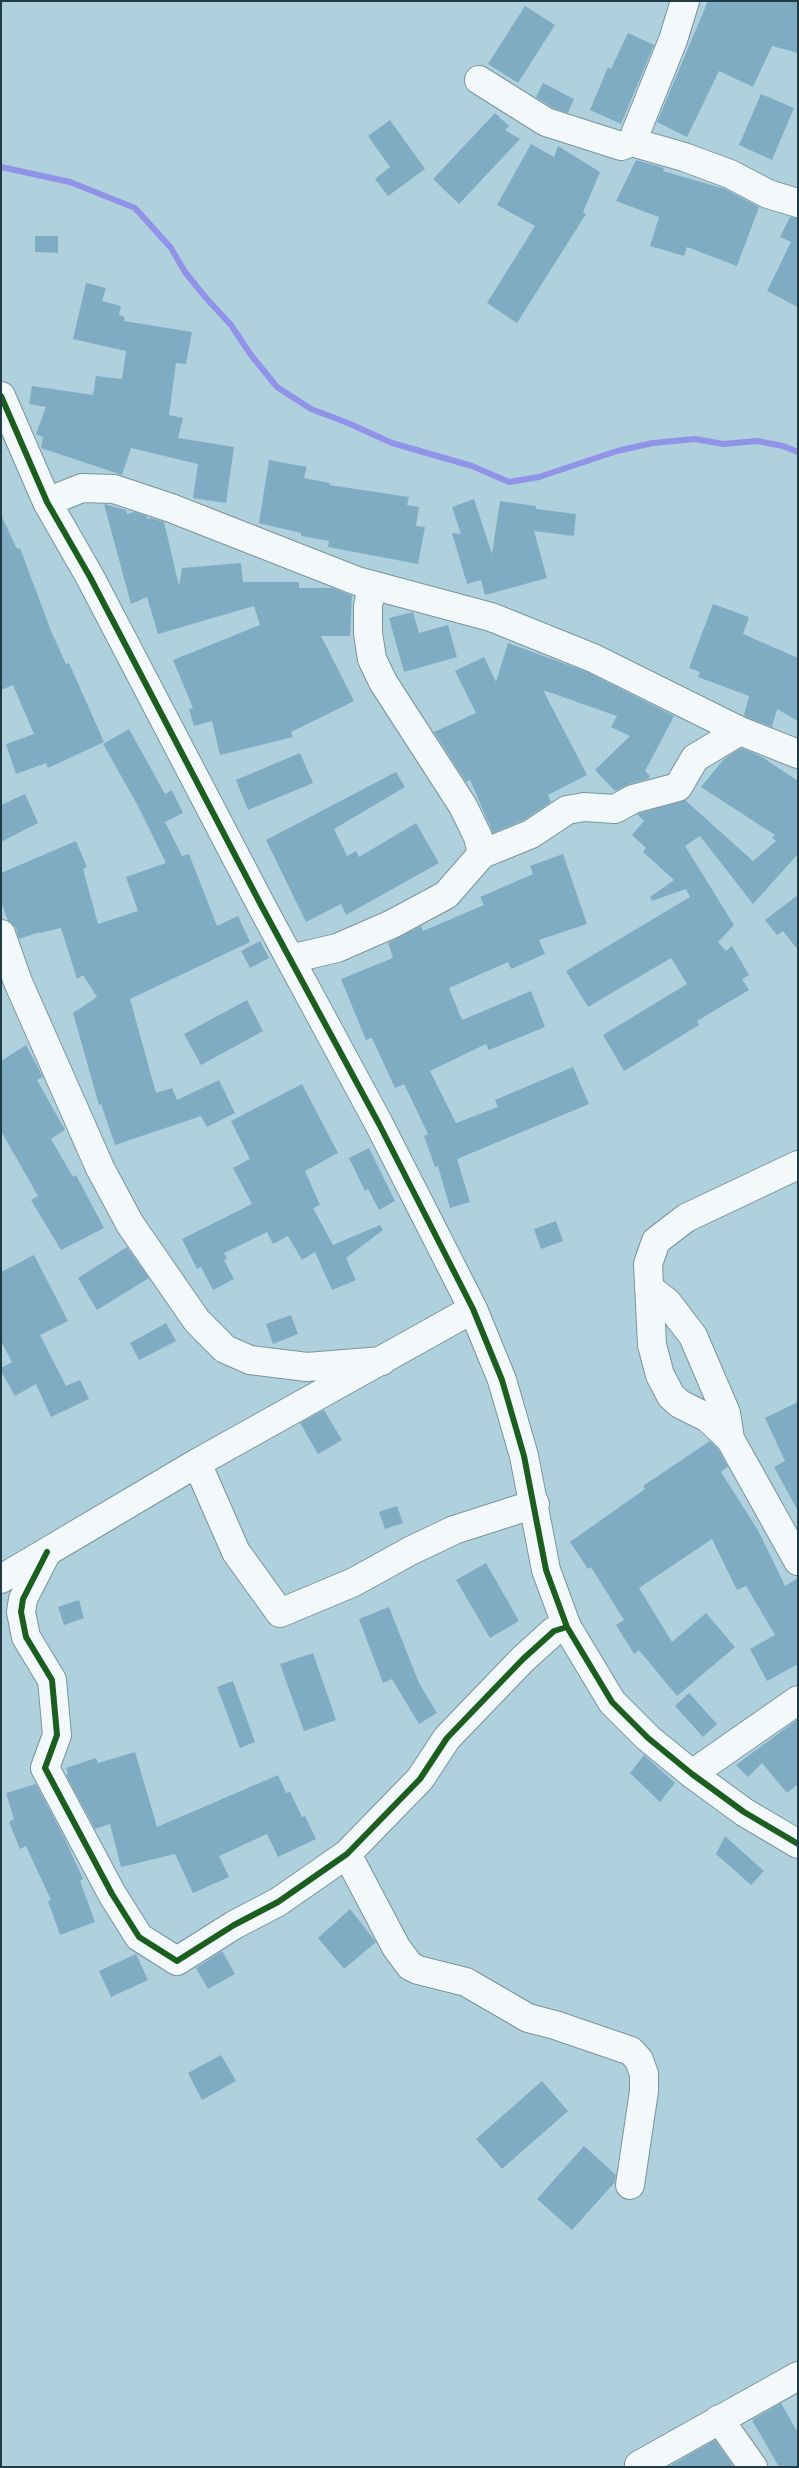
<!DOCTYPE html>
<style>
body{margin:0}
#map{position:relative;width:799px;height:2468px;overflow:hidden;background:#afd1dd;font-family:Rubik,sans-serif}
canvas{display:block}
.frame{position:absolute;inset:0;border:2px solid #213b44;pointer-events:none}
</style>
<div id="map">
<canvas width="799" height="2468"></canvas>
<div class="frame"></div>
</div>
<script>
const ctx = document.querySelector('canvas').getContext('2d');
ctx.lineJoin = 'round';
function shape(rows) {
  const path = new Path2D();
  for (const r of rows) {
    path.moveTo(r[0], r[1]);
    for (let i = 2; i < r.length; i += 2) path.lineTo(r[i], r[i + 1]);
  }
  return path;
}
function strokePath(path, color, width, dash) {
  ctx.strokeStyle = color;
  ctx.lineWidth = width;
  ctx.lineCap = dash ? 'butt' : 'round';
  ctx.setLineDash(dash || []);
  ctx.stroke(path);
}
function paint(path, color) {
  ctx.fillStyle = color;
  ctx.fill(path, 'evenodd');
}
strokePath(shape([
 [1,167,70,182,135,208,171,248,185,272,206,298,231,325,251,355,277,387,311,409,348,423,392,443,472,466,509,482,539,477,617,451,653,443,695,439,723,444,757,441,783,446,798,452]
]), '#9093e8', 6);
paint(shape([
 [708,1,798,1,798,53,772,46,753,87,719,71,687,137,657,122],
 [525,6,555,25,518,83,488,64],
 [628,33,654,45,621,124,590,110,608,67,611,69],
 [543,83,574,99,568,113,553,108,536,97],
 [761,94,794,108,772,160,739,145],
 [495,113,509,126,505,130,520,139,459,204,433,179],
 [390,120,425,169,388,196,375,179,390,167,368,136],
 [531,144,554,157,558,146,600,172,583,212,586,214,517,323,487,303,535,226,497,205],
 [636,160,664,168,663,171,725,189,759,207,737,266,687,247,684,256,650,246,659,217,616,201],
 [790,217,798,218,798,307,767,291,791,242,780,237],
 [35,236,58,236,58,253,35,252],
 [86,283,106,288,102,301,121,306,119,315,125,317,124,321,192,332,186,364,176,363,169,415,183,418,178,438,234,447,226,503,193,498,198,464,131,448,122,475,41,448,43,437,36,434,46,407,29,404,32,386,93,395,96,376,122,379,126,351,73,339],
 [269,460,307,467,304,478,330,483,329,485,409,497,407,505,419,507,416,526,425,527,418,564,328,547,329,541,301,536,301,533,259,523],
 [474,499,492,554,500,501,536,506,536,509,576,514,574,536,534,531,547,578,485,595,481,580,467,584,452,533,461,534,452,507],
 [104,504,126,510,127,514,134,512,147,516,147,519,151,518,164,522,179,586,182,568,241,563,243,582,299,582,299,588,333,588,352,596,350,636,321,636,354,701,291,732,293,737,220,755,212,721,194,726,189,709,193,708,173,660,260,625,254,606,158,634,147,597,131,604],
 [1,515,17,549,20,548,51,631,66,664,69,663,104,742,48,768,46,763,16,774,6,744,34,734,13,685,1,690],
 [713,604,749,617,743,634,798,658,798,721,777,709,772,727,746,717,744,715,749,696,698,677,700,672,689,668],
 [413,612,419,633,448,625,457,657,404,672,389,618],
 [508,643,587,672,674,716,645,771,650,776,648,779,629,784,615,791,595,770,630,736,611,727,617,716,543,690,587,775,548,795,551,802,524,820,493,833,470,780,466,782,434,732,476,713,455,671,484,657,496,682],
 [129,729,165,794,172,790,183,813,165,822,182,856,189,854,217,926,238,916,250,942,130,999,156,1093,172,1088,177,1100,219,1080,235,1113,207,1127,201,1116,115,1145,101,1104,99,1105,73,1013,97,997,83,975,77,979,61,928,40,933,40,932,19,939,16,928,8,921,1,901,1,873,76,841,87,867,83,869,98,924,138,911,126,877,166,863,138,806,103,744],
 [741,748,762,757,798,781,798,854,753,904,700,836,685,846,734,925,718,942,726,951,732,946,749,975,742,979,749,990,697,1021,699,1025,624,1071,603,1035,687,984,671,958,588,1007,566,971,690,897,686,889,652,901,650,897,674,880,643,852,646,848,632,835,644,821,637,814,685,800,753,861,776,841,772,838,775,835,701,787,724,759],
 [300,753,313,783,248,810,236,780],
 [396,772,405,787,334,829,347,856,356,851,359,857,416,823,439,863,346,915,341,904,306,922,266,840],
 [25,794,38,823,1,842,1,805],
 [563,854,587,924,539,940,545,954,511,969,508,962,449,988,462,1020,531,991,545,1027,489,1050,486,1044,430,1071,456,1123,498,1107,495,1100,573,1067,589,1104,457,1159,470,1202,450,1208,438,1166,435,1167,424,1136,428,1134,404,1084,395,1088,372,1038,366,1040,341,979,393,958,388,943,421,926,423,931,484,905,480,897,533,874,530,866],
 [798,895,798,950,783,931,777,935,765,920],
 [260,941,269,958,250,968,241,951],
 [247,1000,263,1031,201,1065,184,1034],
 [26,1045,43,1077,37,1080,65,1130,51,1139,73,1177,76,1175,104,1228,61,1250,31,1200,38,1196,1,1131,1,1061],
 [302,1084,338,1153,305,1171,320,1205,313,1208,333,1245,380,1225,383,1230,346,1258,356,1280,332,1290,315,1252,302,1260,288,1236,273,1244,267,1232,224,1253,227,1259,224,1260,234,1279,213,1290,201,1267,197,1269,182,1239,252,1204,233,1168,250,1159,231,1121],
 [369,1148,395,1201,379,1210,368,1189,365,1191,349,1158],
 [556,1221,563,1241,541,1249,534,1229],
 [127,1247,149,1278,97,1310,78,1278],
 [34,1255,68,1321,40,1335,66,1386,80,1380,89,1399,51,1417,36,1384,15,1396,1,1371,1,1368,12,1362,1,1341,1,1272],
 [291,1315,298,1334,273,1344,266,1324],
 [166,1323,176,1341,139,1360,130,1343],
 [798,1402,798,1511,774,1467,785,1461,765,1418],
 [324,1410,342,1440,318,1454,300,1423],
 [710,1441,718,1449,728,1467,721,1472,759,1532,785,1586,798,1578,798,1664,767,1681,750,1649,775,1635,746,1586,737,1590,712,1539,639,1588,672,1642,706,1613,735,1647,677,1696,639,1650,634,1654,616,1625,624,1620,591,1567,588,1569,570,1542,645,1489,643,1486],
 [397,1506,403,1523,385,1529,379,1512],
 [486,1563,519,1621,490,1638,456,1580],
 [79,1600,84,1618,64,1625,58,1607],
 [389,1607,419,1683,437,1713,419,1724,392,1679,383,1683,359,1619],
 [313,1653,336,1720,304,1731,280,1664],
 [233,1681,255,1742,240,1748,217,1687],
 [689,1693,717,1724,703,1737,675,1706],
 [798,1719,798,1784,787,1793,762,1763,748,1777,736,1765],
 [135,1752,157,1827,278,1775,286,1793,290,1792,302,1817,305,1816,316,1839,278,1857,267,1834,219,1856,229,1877,193,1893,175,1854,121,1867,110,1824,95,1829,66,1775,68,1774,66,1768,96,1758,98,1763],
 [644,1755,675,1783,660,1802,630,1773],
 [36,1784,65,1839,83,1879,80,1881,95,1922,60,1935,48,1901,51,1900,26,1846,20,1849,9,1822,14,1819,6,1793],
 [725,1836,764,1871,751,1885,716,1854],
 [350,1909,376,1942,344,1969,318,1938],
 [222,1951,235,1974,208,1989,196,1968],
 [136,1954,148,1980,111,1997,99,1971],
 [221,2055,236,2081,202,2100,188,2073],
 [542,2081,568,2111,502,2169,476,2139],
 [584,2146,616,2175,615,2182,572,2230,537,2199],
 [781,2403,798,2433,798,2467,779,2467,752,2420],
 [715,2440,734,2467,668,2467]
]), '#7facc2');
const minor = shape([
 [479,80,546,122,621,146,632,142,684,157,730,174,768,194,798,203],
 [632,142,673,40,685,1],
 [1,396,47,502,90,577,261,905,379,1124,473,1309,502,1380,524,1456,546,1570,567,1627,612,1702,648,1738,692,1774,744,1812,798,1844],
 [47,502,82,488,114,489,171,508,357,581,491,617,593,658,740,731,798,754],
 [372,586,368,606,368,633,372,659,383,682,463,806,478,837,482,854],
 [1,934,18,982,100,1168,130,1224,197,1321,225,1349,250,1360,307,1367,382,1361],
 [290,959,337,948,392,924,446,895,482,854,531,834,567,810,584,807,615,809,633,799,678,787,695,758,740,731],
 [798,1165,686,1218,656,1241,648,1264,652,1345,660,1375,671,1396,680,1404,708,1418,730,1439,798,1561],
 [649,1288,667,1302,693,1336,726,1413,730,1439],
 [197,1463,236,1552,280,1613,354,1582,410,1551,454,1530,535,1504],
 [47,1552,23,1599,21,1612,26,1637,52,1680,57,1735,45,1768,112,1894,139,1937,177,1961,234,1925,278,1902,347,1854,420,1779,447,1738,523,1659,554,1631,567,1627],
 [1,1579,197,1463,473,1309],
 [692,1774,798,1700],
 [347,1854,396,1947,410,1966,418,1970,466,1982,528,2018,555,2025,631,2051,639,2060,644,2074,644,2091,630,2185],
 [719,2419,753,2467],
 [639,2465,798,2376]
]);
strokePath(minor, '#79949d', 30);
strokePath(minor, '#f3f8fa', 28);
strokePath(shape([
 [1,396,47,502,90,577,261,905,379,1124,473,1309,502,1380,524,1456,546,1570,567,1627,612,1702,648,1738,692,1774,744,1812,798,1844],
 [47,1552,23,1599,21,1612,26,1637,52,1680,57,1735,45,1768,112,1894,139,1937,177,1961,234,1925,278,1902,347,1854,420,1779,447,1738,523,1659,554,1631,567,1627]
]), '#1b5e20', 6);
</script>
